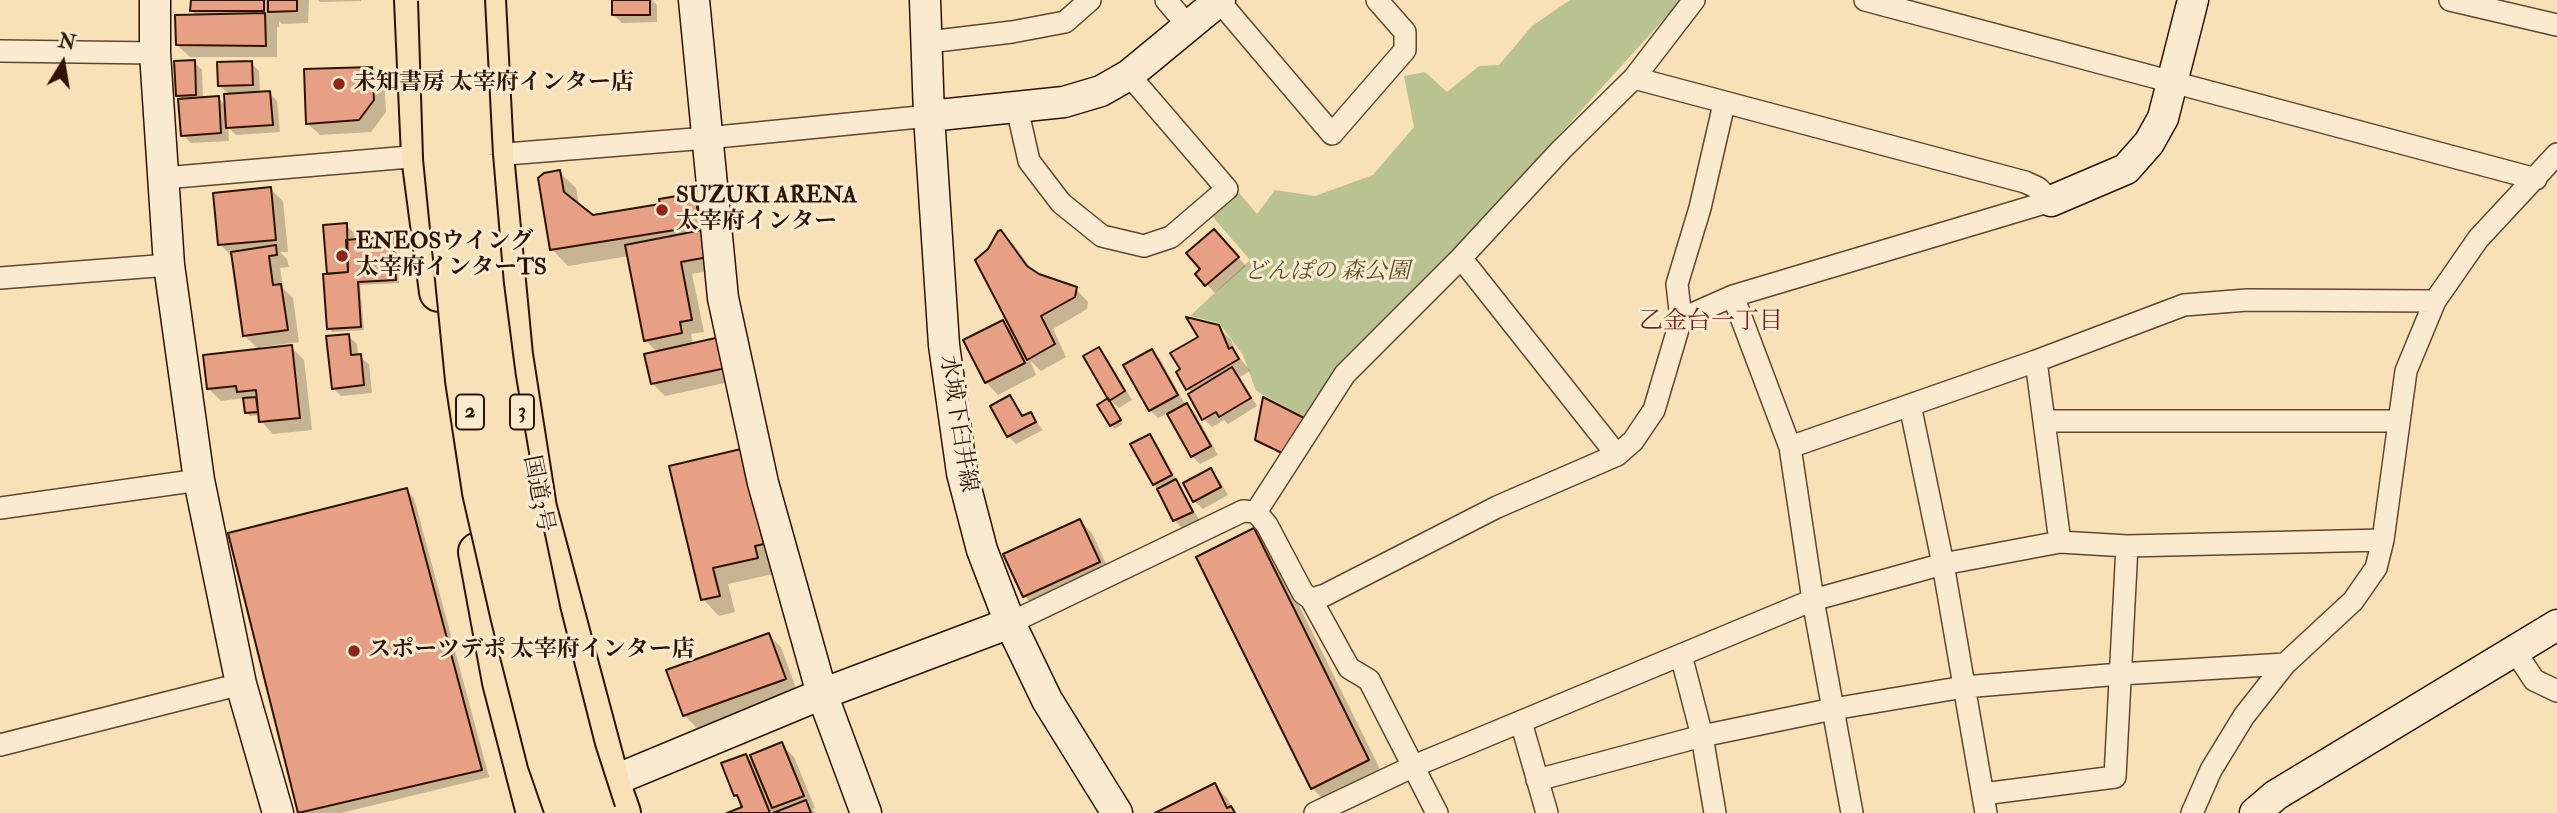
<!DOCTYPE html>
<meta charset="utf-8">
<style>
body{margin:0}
#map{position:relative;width:2557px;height:813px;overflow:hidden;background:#f8e0b7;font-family:"IM FELL Double Pica",serif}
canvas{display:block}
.north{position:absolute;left:28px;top:28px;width:70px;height:70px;-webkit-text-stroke:5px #faebd0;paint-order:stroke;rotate:11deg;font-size:19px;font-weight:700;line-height:28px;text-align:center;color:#2f1300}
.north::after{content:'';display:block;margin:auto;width:24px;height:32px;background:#2f1300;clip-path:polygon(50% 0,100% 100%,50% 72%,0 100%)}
</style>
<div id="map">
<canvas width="2557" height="813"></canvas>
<div class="north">N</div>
</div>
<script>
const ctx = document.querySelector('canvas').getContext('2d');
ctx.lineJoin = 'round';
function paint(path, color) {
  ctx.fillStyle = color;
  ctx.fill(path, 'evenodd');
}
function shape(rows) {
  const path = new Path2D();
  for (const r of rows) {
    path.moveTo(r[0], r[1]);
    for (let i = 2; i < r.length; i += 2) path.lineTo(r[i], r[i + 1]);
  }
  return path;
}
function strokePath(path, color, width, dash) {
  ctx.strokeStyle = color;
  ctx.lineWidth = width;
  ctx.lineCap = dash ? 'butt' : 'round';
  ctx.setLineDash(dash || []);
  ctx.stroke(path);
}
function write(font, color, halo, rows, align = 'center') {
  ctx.font = font + ' "IM FELL Double Pica","Noto Serif JP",serif';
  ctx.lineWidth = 6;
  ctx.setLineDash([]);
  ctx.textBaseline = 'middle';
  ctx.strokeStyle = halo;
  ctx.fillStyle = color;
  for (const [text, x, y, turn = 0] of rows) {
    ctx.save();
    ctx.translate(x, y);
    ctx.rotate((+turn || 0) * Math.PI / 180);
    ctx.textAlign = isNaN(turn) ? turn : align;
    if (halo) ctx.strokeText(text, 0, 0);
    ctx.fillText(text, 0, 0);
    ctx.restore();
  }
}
paint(shape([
 [1570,0,1681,0,1304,417,1256,391,1243,355,1219,323,1190,316,1250,260,1212,216,1239,193,1257,214,1275,190,1315,196,1373,175,1414,127,1404,76,1425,72,1447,92,1479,66,1499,65,1532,26]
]), '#b9c392');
paint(shape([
 [193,0,309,0,308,23,282,24,279,21,279,27,277,27,277,57,190,57,177,45,198,16,192,11],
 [318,0,361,0,361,1,320,2],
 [614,0,652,0,657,5,657,22,622,23,614,15],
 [194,62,202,70,203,99,218,98,226,106,230,95,220,86,251,63,259,71,260,93,269,93,277,101,280,132,236,135,228,127,229,141,191,143,183,135,180,98,177,95],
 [371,68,384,81,386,112,371,132,320,135,307,123],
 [559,172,576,188,579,206,592,217,662,206,694,195,711,211,719,269,692,274,704,332,691,334,693,345,738,380,665,396,653,384,658,353,645,340,629,256,568,266,552,249],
 [270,189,283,201,288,252,280,252,287,259,289,267,280,268,283,288,293,298,299,342,261,347,262,351,291,347,304,360,312,430,273,434,261,421,260,415,250,416,247,413,245,398,221,401,209,389,260,351,245,336,232,257,220,244],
 [346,225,354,233,355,241,393,238,396,241,399,283,360,285,364,330,332,332,329,328,328,275],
 [1001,232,1013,244,1033,271,1076,289,1088,302,1087,309,1053,329,1066,357,1041,371,1030,360,1036,375,998,395,986,382,1003,322,1014,333,989,250],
 [1222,239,1246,266,1215,293,1197,274],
 [1218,327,1231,340,1237,354,1250,371,1240,377,1257,406,1228,424,1224,420,1212,427,1204,419,1192,393,1188,389],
 [348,336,357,344,358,356,369,364,372,393,341,396,333,388],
 [1099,350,1107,358,1132,400,1119,408,1110,399],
 [1152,351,1160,359,1186,406,1195,413,1218,455,1200,464,1192,456,1169,413,1158,418,1150,410],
 [1010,397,1024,417,1030,414,1043,430,1016,444,1008,436,992,406],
 [1109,399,1123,424,1115,429,1111,425],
 [1149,436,1157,444,1199,520,1182,528,1174,520,1154,484],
 [740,451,773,574,728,584,735,612,719,616,703,599],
 [1210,470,1218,478,1228,495,1203,509,1194,501],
 [406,490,414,498,489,777,341,813,299,813,230,534],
 [1080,521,1092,533,1111,575,1037,608,1024,596],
 [1254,530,1270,547,1384,777,1328,804,1312,788],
 [769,635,781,647,797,691,697,728,684,715],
 [782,745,794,757,815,808,812,809,816,813,732,813,744,808,735,795,746,756,756,766],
 [1214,786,1227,798,1235,813,1159,813]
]), '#0003');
const building = shape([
 [191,0,264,0,264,11,190,11,191,0],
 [268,0,297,0,297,11,268,12,268,0],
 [612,0,650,0,650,15,612,15,612,0],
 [265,13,266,46,176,45,175,15,265,13],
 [195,60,196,95,176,96,174,61,195,60],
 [252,61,253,85,218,86,217,62,252,61],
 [372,67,374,100,359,120,306,124,304,69,372,67],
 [270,91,273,125,226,128,224,94,270,91],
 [219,96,221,133,181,136,178,99,219,96],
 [560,170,564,192,593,215,660,204,659,199,695,193,700,226,550,250,538,178,544,173,560,170],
 [271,187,276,240,218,245,213,193,271,187],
 [347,223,348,272,327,274,323,225,347,223],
 [1214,229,1239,257,1205,286,1195,274,1200,269,1186,253,1214,229],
 [702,230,708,257,681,262,692,320,680,322,682,333,644,341,625,245,702,230],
 [1001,230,1027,266,1039,274,1077,287,1075,297,1041,316,1055,344,1027,360,975,260,988,249,998,231,1001,230],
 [393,236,396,280,358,282,361,327,327,329,323,274,348,272,346,240,393,236],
 [276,245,277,255,269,256,273,285,281,284,288,330,243,336,231,252,276,245],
 [1186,317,1219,325,1229,349,1232,347,1239,359,1186,390,1176,372,1180,369,1170,353,1198,337,1186,317],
 [1003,320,1025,363,985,383,963,340,1003,320],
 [349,334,351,355,361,354,364,385,332,389,326,336,349,334],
 [720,337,726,368,651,384,644,354,720,337],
 [292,345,300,418,259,422,256,390,237,392,236,386,207,389,203,355,292,345],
 [1099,347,1125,391,1109,401,1083,356,1099,347],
 [1152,349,1178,395,1149,411,1123,365,1152,349],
 [1232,367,1251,398,1219,417,1216,412,1202,420,1188,394,1232,367],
 [1010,395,1022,416,1031,412,1036,422,1007,437,990,406,1010,395],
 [256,397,258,412,245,413,243,398,256,397],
 [1263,397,1304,418,1284,454,1255,440,1263,397],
 [1108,398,1121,420,1110,426,1097,405,1108,398],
 [1187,403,1211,446,1191,457,1167,414,1187,403],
 [1150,434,1172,475,1153,485,1130,444,1150,434],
 [741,449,764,544,755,546,758,558,713,568,720,596,701,600,669,466,741,449],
 [1211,468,1221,487,1193,502,1183,483,1211,468],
 [1176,479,1193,512,1173,521,1157,489,1176,479],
 [407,488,482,770,298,813,228,533,407,488],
 [1080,519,1100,562,1023,597,1003,554,1080,519],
 [1254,528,1369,760,1311,789,1196,557,1254,528],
 [769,633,786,679,683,716,666,670,769,633],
 [782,742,804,796,772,808,750,755,782,742],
 [746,754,770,813,727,813,742,807,737,795,734,796,721,763,746,754],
 [1215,783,1227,808,1231,806,1235,813,1155,813,1215,783],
 [806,800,811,813,773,813,806,800]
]);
paint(building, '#e7a083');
strokePath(building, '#2f1300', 2);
const street = shape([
 [1166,0,1189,27],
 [1865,0,2536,179],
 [2450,0,2557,25],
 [1219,1,1332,134,1405,50,1405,32,1377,0],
 [928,42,1012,32,1065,22,1090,0],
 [0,51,155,53],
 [1017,108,1029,161,1061,203,1102,236,1144,246,1171,237,1227,189,1129,75],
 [494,155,707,138,929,116],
 [164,178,421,156],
 [1461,258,1617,455],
 [0,278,169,265],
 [1733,296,1790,447,1813,600,1852,813],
 [1681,319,1677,284,1700,208,1724,104],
 [2036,361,2060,542],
 [1910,405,1943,564,1986,813],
 [2044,421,2399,421],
 [1790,447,2036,361,2184,305,2247,300,2435,301],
 [0,508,199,480],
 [1256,512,1345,374,1461,258,1561,150,1634,78,1694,0],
 [1311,599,1325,595,1497,507,1617,455,1633,441,1654,410,1681,319,1733,296,2051,201,2038,188,2025,182,1634,78],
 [1010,623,1243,511,1256,512,1267,525,1303,593,1311,599,1349,668,1369,680,1437,813],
 [2515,651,2534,680,2557,691],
 [1681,655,1702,736,1715,813],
 [1521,722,1547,813],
 [0,745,241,684],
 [1537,780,1702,736,1833,709,1964,687,2120,674,2285,664],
 [1983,794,2115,777,2127,546],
 [1315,813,1414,766,1813,600,1943,564,2060,542,2127,546,2383,540],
 [2192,813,2211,770,2244,716,2285,664,2353,601,2376,568,2383,540,2406,371,2435,301,2478,239,2557,154]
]);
const secondary = shape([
 [155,0,155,53,169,265,199,480,241,684,278,813],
 [694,0,723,298,763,483,822,694,866,813],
 [925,0,929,116,944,345,962,473,982,550,1010,623,1047,700,1117,813],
 [929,116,1064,102,1101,91,1129,75,1220,0],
 [2051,201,2126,169,2149,143,2163,118,2193,0],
 [591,790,822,694,1010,623],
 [2255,813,2276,795,2557,625]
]);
const highway = shape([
 [414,0,421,156,439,292],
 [486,0,494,155,513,355,537,508,610,782,621,813],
 [478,552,502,682,536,813]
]);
strokePath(street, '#61462e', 24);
strokePath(secondary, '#2f1300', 33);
strokePath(highway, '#2f1300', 42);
strokePath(street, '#faebd0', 21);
strokePath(secondary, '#faebd0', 30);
strokePath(highway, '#f8e0b7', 38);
const highwayBridge = shape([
 [438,0,443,158,465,380,482,492,511,619,547,761,565,813],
 [465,0,473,155,484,285,496,378,514,484,541,613,576,751,596,813]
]);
strokePath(highwayBridge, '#2f1300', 42, []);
strokePath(highwayBridge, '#f8e0b7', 38);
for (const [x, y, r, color] of [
 [339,84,7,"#8f2418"],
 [662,210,7,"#8f2418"],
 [342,256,7,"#8f2418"],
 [354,651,7,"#8f2418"]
]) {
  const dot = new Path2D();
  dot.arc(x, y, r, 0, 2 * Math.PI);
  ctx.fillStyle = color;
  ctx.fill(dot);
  strokePath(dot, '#faebd0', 2.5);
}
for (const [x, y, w] of [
 [470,412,28],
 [522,412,24]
]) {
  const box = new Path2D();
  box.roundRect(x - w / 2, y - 17.5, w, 35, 5);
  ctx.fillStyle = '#faebd0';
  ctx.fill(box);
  strokePath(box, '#2f1300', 2);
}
write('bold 21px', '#2f1300', null, [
 ["2",470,412],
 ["3",522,412]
]);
write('bold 23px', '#2f1300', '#faebd0', [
 ["未知書房 太宰府インター店",353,84],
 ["SUZUKI ARENA",676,197],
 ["太宰府インター",676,223],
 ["ENEOSウイング",356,243],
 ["太宰府インターTS",356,269],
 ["スポーツデポ 太宰府インター店",368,651]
], 'left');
write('italic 23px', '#5f5133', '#faebd0', [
 ["どんぽの 森公園",1327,273]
]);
write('23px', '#2f1300', '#faebd0', [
 ["水城下臼井線",957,424,81],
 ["国道3号",537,494,79]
]);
write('24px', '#7a1f14', '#faebd0', [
 ["乙金台一丁目",1711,323]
]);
</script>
